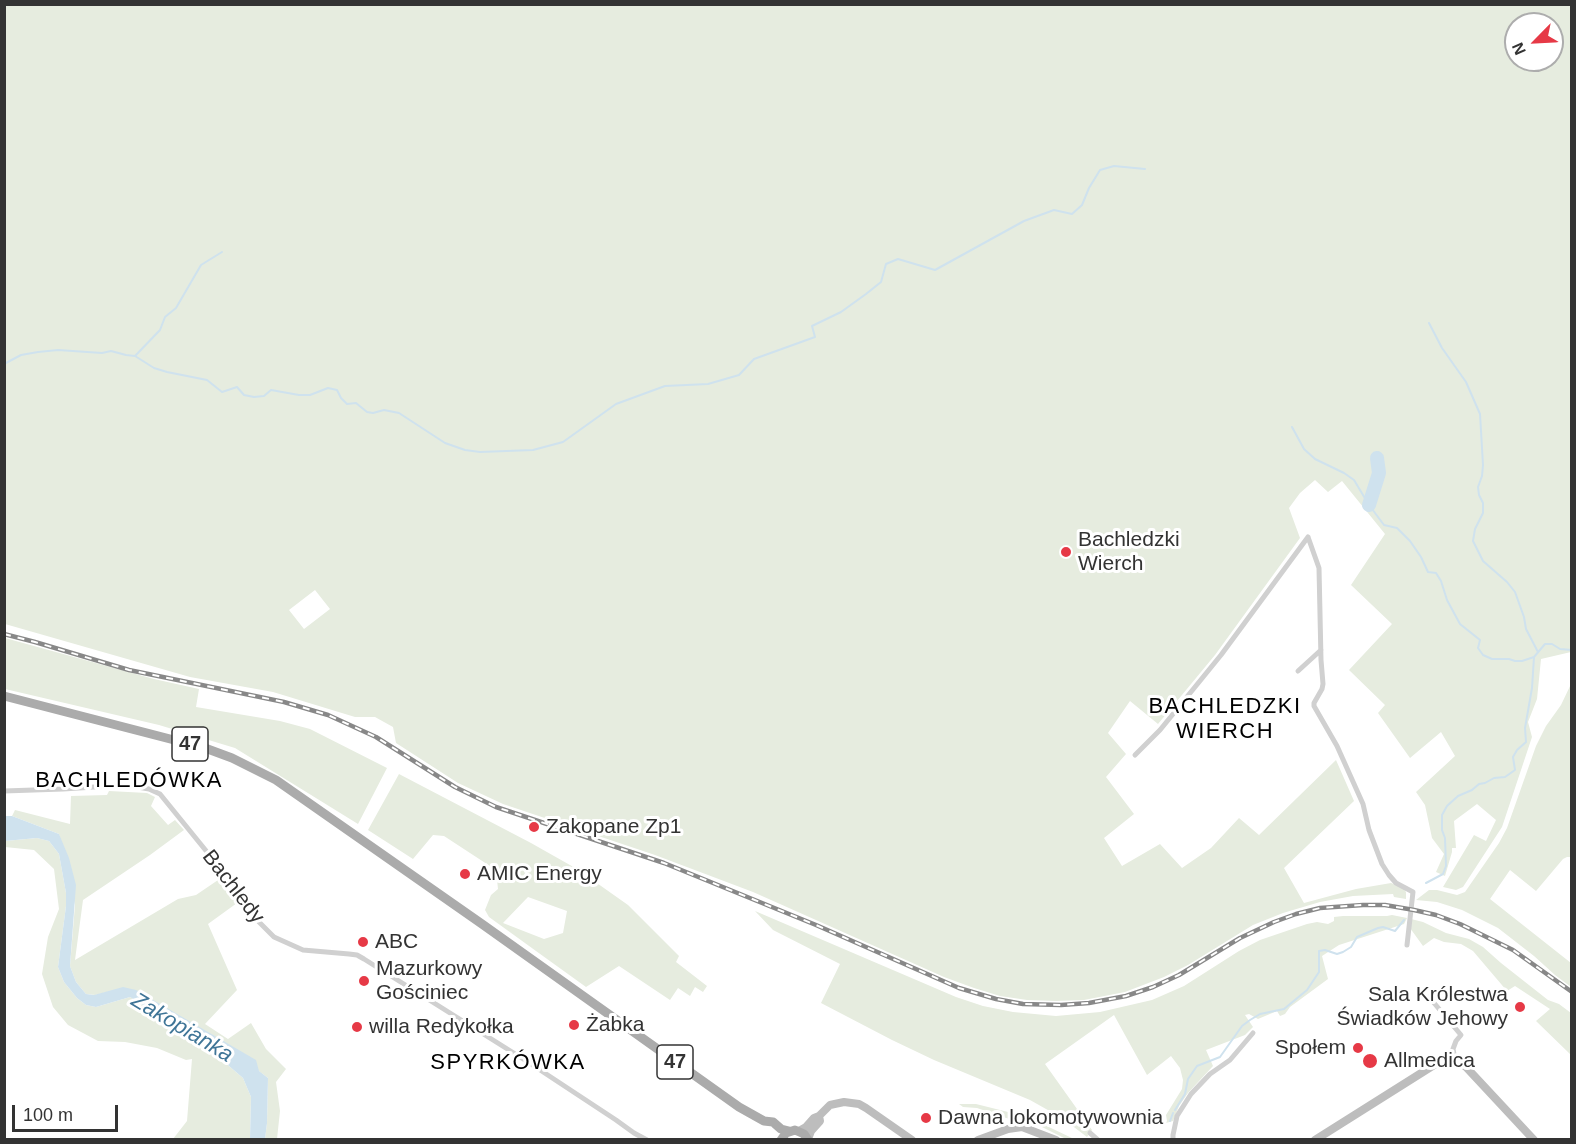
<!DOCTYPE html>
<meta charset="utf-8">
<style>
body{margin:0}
#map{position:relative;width:1576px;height:1144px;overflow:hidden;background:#fff;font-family:Arial,sans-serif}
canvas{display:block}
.frame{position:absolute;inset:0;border:6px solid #333;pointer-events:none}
.north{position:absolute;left:1504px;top:12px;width:60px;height:60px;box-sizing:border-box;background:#fff;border:2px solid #adadad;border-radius:50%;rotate:246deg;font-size:16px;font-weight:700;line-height:24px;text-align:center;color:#333}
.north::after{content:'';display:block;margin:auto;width:21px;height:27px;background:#e63946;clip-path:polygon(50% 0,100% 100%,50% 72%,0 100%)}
.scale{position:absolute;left:12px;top:1105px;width:106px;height:27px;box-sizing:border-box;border:3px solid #333;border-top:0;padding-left:8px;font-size:18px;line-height:21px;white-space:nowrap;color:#333;-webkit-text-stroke:4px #fff;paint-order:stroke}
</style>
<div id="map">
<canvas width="1576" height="1144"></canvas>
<div class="frame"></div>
<div class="north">N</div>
<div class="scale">100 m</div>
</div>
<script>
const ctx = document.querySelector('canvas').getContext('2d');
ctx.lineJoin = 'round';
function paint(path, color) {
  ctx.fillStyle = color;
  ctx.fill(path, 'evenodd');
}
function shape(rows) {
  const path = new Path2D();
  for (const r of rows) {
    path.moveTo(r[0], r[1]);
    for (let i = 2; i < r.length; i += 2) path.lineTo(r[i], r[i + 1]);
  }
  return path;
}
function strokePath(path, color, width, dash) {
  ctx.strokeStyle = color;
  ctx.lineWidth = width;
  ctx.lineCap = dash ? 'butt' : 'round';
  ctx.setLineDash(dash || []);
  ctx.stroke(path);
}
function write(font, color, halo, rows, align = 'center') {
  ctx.font = font + ' Arial,sans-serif';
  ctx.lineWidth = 6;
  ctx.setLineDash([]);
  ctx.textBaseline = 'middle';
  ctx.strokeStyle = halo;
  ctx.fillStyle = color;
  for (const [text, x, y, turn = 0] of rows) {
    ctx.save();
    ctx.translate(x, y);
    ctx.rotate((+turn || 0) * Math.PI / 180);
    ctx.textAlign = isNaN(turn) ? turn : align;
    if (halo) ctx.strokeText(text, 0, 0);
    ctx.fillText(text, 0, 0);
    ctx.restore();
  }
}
paint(shape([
 [4,5,1571,5,1571,652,1541,659,1537,699,1528,722,1532,737,1502,827,1463,887,1456,890,1443,887,1474,835,1486,841,1496,820,1477,804,1454,821,1456,848,1452,848,1452,852,1445,876,1436,872,1444,854,1432,838,1425,805,1416,792,1455,756,1441,732,1410,758,1378,713,1385,705,1349,670,1392,624,1351,585,1385,534,1342,481,1328,492,1315,480,1300,493,1289,508,1300,538,1215,655,1158,724,1130,701,1108,733,1126,754,1106,777,1134,814,1104,838,1122,866,1160,844,1182,868,1211,848,1239,818,1259,835,1336,760,1354,801,1284,868,1304,903,1356,889,1391,883,1403,888,1406,892,1406,899,1394,897,1393,894,1353,896,1320,902,1283,913,1253,925,1188,965,1164,977,1125,992,1084,1000,1056,1001,1027,1000,1000,996,974,988,944,977,753,892,655,855,503,804,458,783,396,743,393,727,375,717,355,717,273,692,190,677,5,624],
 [1516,24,1552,24,1552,60,1516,60],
 [315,590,330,609,304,629,289,610],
 [5,638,154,679,199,689,196,707,280,721,310,729,387,768,358,824,235,748,159,725,5,689],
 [1571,684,1571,857,1567,857,1563,859,1536,891,1510,870,1490,899,1571,963,1571,987,1555,975,1534,956,1498,928,1462,910,1437,902,1416,900,1429,890,1437,890,1457,895,1465,892,1499,843,1507,828,1536,746,1546,726,1561,705],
 [399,774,531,843,577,869,628,905,679,956,676,962,707,986,703,992,695,987,690,996,678,988,670,1000,619,966,586,987,536,951,489,917,485,910,491,895,498,889,496,870,444,836,433,835,413,859,368,830],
 [528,897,567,911,563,933,544,939,503,923],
 [109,791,147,793,155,797,151,806,168,825,175,820,184,830,150,855,83,900,75,960,178,899,196,895,221,878,237,903,208,924,237,990,205,1024,228,1039,251,1023,266,1049,286,1069,276,1082,280,1111,277,1139,265,1139,267,1123,268,1078,211,1035,169,1010,123,988,95,995,86,994,76,982,70,966,75,905,59,834,12,816,15,810,70,824,71,796,107,795],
 [37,838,49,841,59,854,66,893,66,906,58,967,64,982,77,998,86,1005,96,1007,130,997,201,1042,243,1078,251,1097,250,1139,173,1139,187,1121,192,1059,186,1060,157,1048,125,1042,98,1041,68,1025,53,1007,42,974,48,937,59,909,54,869,34,850,5,847,5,841],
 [755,911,956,997,983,1006,1013,1012,1056,1016,1100,1012,1152,1000,1184,986,1239,951,1260,940,1307,924,1317,922,1328,924,1334,921,1334,917,1343,916,1387,916,1392,915,1407,918,1404,924,1339,945,1322,956,1328,979,1290,1007,1285,1014,1280,1016,1277,1011,1258,1019,1249,1014,1245,1015,1253,1027,1245,1035,1206,1050,1213,1066,1188,1093,1179,1106,1173,1121,1166,1123,1167,1121,1166,1115,1182,1089,1183,1080,1180,1068,1171,1056,1147,1075,1114,1015,1045,1064,1092,1130,1087,1137,1062,1118,1030,1100,934,1060,892,1040,821,1003,840,964,773,930],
 [1411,919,1423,922,1446,933,1469,939,1483,947,1501,963,1548,1000,1559,1004,1571,1013,1571,1055,1536,1021,1550,1009,1515,986,1507,991,1473,951,1461,944,1444,942,1434,938,1423,946,1410,928],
 [959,1104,976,1104,1028,1117,1074,1139,1066,1139,1036,1124,1018,1122,977,1108,963,1107]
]), '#e6ecdf');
paint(shape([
 [5,816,12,816,59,834,69,858,76,885,70,966,76,982,86,994,94,995,123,987,136,990,256,1060,259,1071,268,1078,267,1123,265,1139,250,1139,251,1097,243,1078,201,1042,130,997,96,1007,86,1005,77,998,64,982,58,967,66,906,66,893,59,854,49,841,37,838,5,841]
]), '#cfe2ee');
strokePath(shape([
 [1429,323,1442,348,1466,382,1480,414,1483,465,1482,476,1478,487,1479,495,1483,503,1483,513,1475,529,1473,541,1483,561,1507,582,1515,592,1524,617,1526,629,1538,652],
 [135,356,160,330,165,317,176,308,201,265,222,252],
 [4,364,21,355,38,352,58,350,102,353,111,351,126,355,135,356,154,368,167,372,207,380,222,392,237,387,244,395,254,397,264,396,271,390,299,395,310,395,328,388,337,390,341,398,347,404,356,403,367,412,373,413,384,410,399,413,445,443,465,450,480,452,533,450,563,442,616,404,665,386,708,384,739,375,754,359,815,337,812,326,841,312,866,294,881,282,886,264,898,259,935,270,1024,221,1054,210,1072,214,1082,205,1089,188,1100,170,1114,166,1145,169],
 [1292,427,1304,449,1315,459,1344,473,1354,480,1369,505,1384,525,1397,528,1410,541,1421,557,1428,572,1436,573,1441,581,1447,600,1460,624,1480,640,1478,648,1483,655,1492,659,1509,659,1515,661,1522,661,1534,657],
 [1426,883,1443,874,1446,866,1445,838,1442,830,1442,815,1447,806,1458,796,1472,790,1479,784,1485,783,1494,778,1505,777,1515,770,1513,757,1517,750,1526,742,1525,728,1532,688,1534,657,1545,644,1552,644,1560,649,1572,650],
 [1175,1110,1185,1094,1188,1079,1197,1066,1220,1057,1242,1026,1250,1020,1260,1014,1284,1009,1307,990,1319,972,1319,951,1325,950,1337,954,1343,952,1351,947,1357,937,1378,928,1383,927,1395,931,1404,920],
 [1170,1121,1173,1113]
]), '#cfe2ee', 2);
strokePath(shape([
 [1369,505,1379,473,1377,458]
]), '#cfe2ee', 14);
strokePath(shape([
 [1308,537,1319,568,1321,660,1323,684,1322,689,1314,703,1314,706,1337,746,1363,804,1369,830,1382,864,1389,875,1396,883,1413,892,1407,945],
 [1298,671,1321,650],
 [1135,755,1160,730,1221,655,1308,537],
 [4,791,63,789,126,785,149,789,160,794,220,868,256,919,274,937,303,950,349,954,357,955,364,959,528,1062,616,1120,634,1133,647,1140],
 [1429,997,1461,1035,1456,1041,1453,1049,1455,1059,1448,1059,1434,1065],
 [1090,1133,1098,1140],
 [1173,1140,1173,1135,1177,1116,1191,1094,1210,1074,1230,1060,1253,1033]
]), '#d0d0d0', 5);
strokePath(shape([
 [1455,1059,1466,1067,1534,1140],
 [799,1131,806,1127,814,1118,819,1116,830,1105,844,1102,859,1104,866,1108,912,1140],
 [808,1139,811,1131,820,1121,819,1116],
 [978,1140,1008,1129,1022,1127,1056,1140],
 [1315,1140,1434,1065]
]), '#bdbdbd', 8);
strokePath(shape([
 [4,696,205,748,232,758,276,780,482,924,739,1107,764,1121,773,1122,781,1129,789,1131],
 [781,1140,786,1133,795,1130,804,1134,808,1140]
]), '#ababab', 9);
const rail = shape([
 [4,634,35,642,129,670,284,702,328,715,376,737,455,787,496,807,664,863,816,925,959,988,996,999,1023,1004,1061,1005,1089,1003,1126,996,1153,987,1179,975,1240,938,1274,922,1296,914,1320,908,1363,905,1385,905,1414,910,1436,915,1460,924,1513,950,1572,992]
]);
strokePath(rail, '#888', 4.5);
strokePath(rail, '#fff', 2, [7]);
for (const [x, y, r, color] of [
 [1066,552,6,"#e63946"],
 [534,827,6,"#e63946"],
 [465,874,6,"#e63946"],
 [363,942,6,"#e63946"],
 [364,981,6,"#e63946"],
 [1520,1007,6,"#e63946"],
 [574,1025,6,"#e63946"],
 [357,1027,6,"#e63946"],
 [1358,1048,6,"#e63946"],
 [1370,1061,8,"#e63946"],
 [926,1118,6,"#e63946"]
]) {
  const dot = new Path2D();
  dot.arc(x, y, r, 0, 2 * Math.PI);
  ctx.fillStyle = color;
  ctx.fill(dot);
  strokePath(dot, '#fff', 2);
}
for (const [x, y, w] of [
 [190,744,36],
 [675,1062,36]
]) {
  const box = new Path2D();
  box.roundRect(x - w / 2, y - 17, w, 34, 4.5);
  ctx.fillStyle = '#fff';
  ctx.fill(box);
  strokePath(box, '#333', 1.5);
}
write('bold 20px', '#333', null, [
 ["47",190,744],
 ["47",675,1062]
]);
write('21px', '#333', '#fff', [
 ["Bachledzki",1078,540],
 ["Wierch",1078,564],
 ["Zakopane Zp1",546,827],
 ["AMIC Energy",477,874],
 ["ABC",375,942],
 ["Mazurkowy",376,969],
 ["Gościniec",376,993],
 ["Sala Królestwa",1508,995,"right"],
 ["Świadków Jehowy",1508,1019,"right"],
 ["Żabka",586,1025],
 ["willa Redykołka",369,1027],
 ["Społem",1346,1048,"right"],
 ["Allmedica",1384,1061],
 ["Dawna lokomotywownia",938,1118]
], 'left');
write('21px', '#333', '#fff', [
 ["Bachledy",233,887,52]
]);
ctx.letterSpacing = '1.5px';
write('22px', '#000', '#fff', [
 ["BACHLEDZKI",1225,707],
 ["WIERCH",1225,732],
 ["BACHLEDÓWKA",129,781],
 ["SPYRKÓWKA",508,1063]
]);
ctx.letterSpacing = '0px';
write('italic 22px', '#3f7597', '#fff', [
 ["Zakopianka",182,1028,31]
]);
</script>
